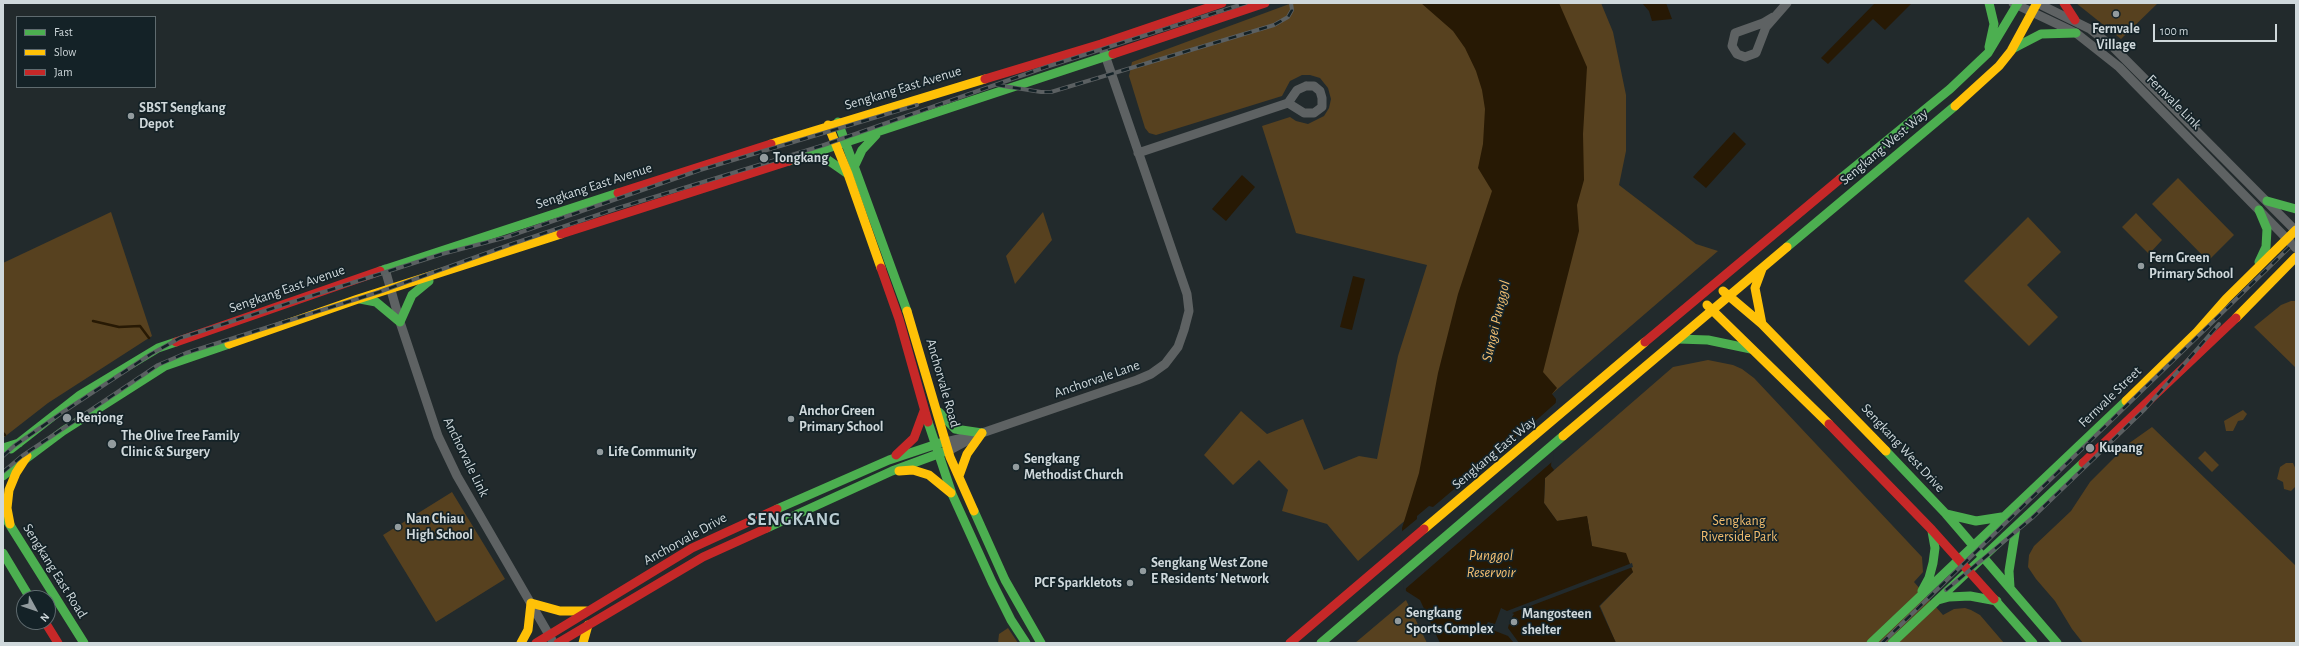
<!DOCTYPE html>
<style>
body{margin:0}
#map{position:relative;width:2299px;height:646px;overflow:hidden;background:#222a2c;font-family:"Alegreya Sans",sans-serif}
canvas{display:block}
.frame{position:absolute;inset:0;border:4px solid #cfd8db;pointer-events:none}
.legend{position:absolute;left:16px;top:16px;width:140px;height:72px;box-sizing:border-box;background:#142227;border:1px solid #5f6b6f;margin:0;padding:5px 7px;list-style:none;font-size:12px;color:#cfd8db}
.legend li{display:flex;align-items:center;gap:8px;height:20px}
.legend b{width:20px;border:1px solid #5f6b6f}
.north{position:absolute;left:16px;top:590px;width:40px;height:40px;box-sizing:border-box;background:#142227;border:1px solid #5f6b6f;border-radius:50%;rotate:130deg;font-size:11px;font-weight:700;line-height:16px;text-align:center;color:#cfd8db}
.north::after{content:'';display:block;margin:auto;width:14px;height:18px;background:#929b9e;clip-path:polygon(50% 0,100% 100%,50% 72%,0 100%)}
.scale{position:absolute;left:2153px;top:24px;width:124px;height:18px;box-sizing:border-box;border:2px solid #cfd8db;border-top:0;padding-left:5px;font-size:12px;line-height:14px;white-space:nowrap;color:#cfd8db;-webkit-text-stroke:3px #142227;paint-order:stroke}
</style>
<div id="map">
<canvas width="2299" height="646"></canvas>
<div class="frame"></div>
<ul class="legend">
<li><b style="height:5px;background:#4caf50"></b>Fast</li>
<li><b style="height:5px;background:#ffc107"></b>Slow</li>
<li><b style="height:5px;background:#c62828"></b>Jam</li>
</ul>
<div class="north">N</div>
<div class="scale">100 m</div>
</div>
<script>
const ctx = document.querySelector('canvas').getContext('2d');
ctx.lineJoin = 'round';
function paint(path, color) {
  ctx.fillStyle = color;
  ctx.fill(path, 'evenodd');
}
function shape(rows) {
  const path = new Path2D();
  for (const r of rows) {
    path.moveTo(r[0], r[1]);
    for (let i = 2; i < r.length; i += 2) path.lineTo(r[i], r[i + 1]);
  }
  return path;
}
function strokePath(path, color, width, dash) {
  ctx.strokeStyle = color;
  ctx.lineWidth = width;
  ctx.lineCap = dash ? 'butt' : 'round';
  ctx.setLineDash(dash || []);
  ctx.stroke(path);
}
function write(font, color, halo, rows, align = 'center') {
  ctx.font = font + ' "Alegreya Sans",sans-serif';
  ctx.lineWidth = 3.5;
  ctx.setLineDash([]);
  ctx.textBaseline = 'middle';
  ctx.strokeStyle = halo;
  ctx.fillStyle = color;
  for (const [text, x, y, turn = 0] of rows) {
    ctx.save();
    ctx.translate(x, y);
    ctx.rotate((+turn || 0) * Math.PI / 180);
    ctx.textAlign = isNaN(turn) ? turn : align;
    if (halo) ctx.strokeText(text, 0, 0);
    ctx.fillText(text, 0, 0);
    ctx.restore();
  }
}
paint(shape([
 [1292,3,1601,3,1613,32,1626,95,1626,151,1619,185,1696,244,1718,251,1358,561,1327,524,1282,511,1288,490,1259,460,1233,485,1204,455,1241,411,1267,434,1303,419,1324,470,1359,456,1377,459,1398,356,1427,265,1296,233,1262,126,1290,117,1296,121,1308,124,1324,116,1329,108,1331,99,1328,88,1320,78,1310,75,1302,75,1290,81,1282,96,1156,135,1149,133,1145,128,1129,76,1132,62],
 [2076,3,2158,3,2121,39],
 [2178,178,2234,235,2208,261,2152,204],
 [111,212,152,336,48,403,3,438,3,263],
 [1043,212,1052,240,1015,284,1006,256],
 [2136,213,2162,240,2149,254,2122,227],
 [2028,217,2061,252,2027,285,2058,317,2029,346,1964,281],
 [2291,301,2296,301,2296,368,2254,327,2281,305],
 [1708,360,1733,365,1742,369,1754,378,1922,557,1923,572,1914,582,1943,615,1954,609,1965,608,1971,610,1980,615,2004,643,1616,643,1600,606,1633,572,1592,546,1587,517,1557,521,1544,503,1545,478,1673,367],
 [2243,410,2247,414,2243,420,2238,421,2233,431,2226,431,2224,421],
 [2152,427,2296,566,2296,643,2083,643,2072,629,2055,601,2036,579,2028,567,2029,555,2034,546,2071,511,2090,482,2128,444],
 [2205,451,2219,465,2212,472,2198,458],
 [2286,463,2293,463,2296,470,2295,487,2291,491,2284,489,2283,482,2277,479,2280,467],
 [452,492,505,579,436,622,383,535],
 [1406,600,1427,643,1355,643],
 [1008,628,1018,643,998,643,999,634]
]), '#57411f');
paint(shape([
 [1421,3,1559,3,1587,67,1583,134,1584,180,1577,205,1579,231,1543,372,1557,388,1552,394,1556,399,1551,466,1554,470,1545,478,1544,503,1557,521,1587,516,1592,546,1626,553,1633,572,1599,606,1616,643,1440,643,1420,600,1406,591,1402,528,1419,473,1438,373,1458,294,1492,191,1478,168,1483,144,1485,109,1482,90,1476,71,1465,48,1453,31],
 [1642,3,1666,3,1672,19,1652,21,1649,11],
 [1875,3,1912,3,1885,30,1873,19,1828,64,1821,58],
 [1734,132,1746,144,1706,188,1693,177],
 [1242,175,1255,187,1226,221,1212,209],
 [1353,276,1365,279,1352,330,1340,327]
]), '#271904');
paint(shape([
 [1558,401,1553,461,1404,590,1400,533,1417,519,1417,516,1429,506,1433,507,1518,435,1520,429,1528,424,1532,424],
 [1632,563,1633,567,1512,613,1514,614,1512,617,1518,619,1519,624,1513,627,1509,624,1508,628,1519,643,1514,643,1508,636,1485,627,1488,622,1495,624,1501,608,1507,611]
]), '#222a2c');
strokePath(shape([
 [93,321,119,327,140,326,149,338],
 [3,433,5,435]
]), '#271904', 2.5);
strokePath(shape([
 [2013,3,2076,33,2119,67,2296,248],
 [2037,3,2090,29,2114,48,2296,231],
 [1773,17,1763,23,1735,33,1732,46,1737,54,1745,57,1756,53,1766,27,1787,3],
 [1306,86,1314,86,1320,91,1322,98,1322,107,1314,113,1304,113,1288,103,1297,90,1306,86],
 [1138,153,1288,103],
 [385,269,400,322,438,436,457,476,552,640],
 [945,442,982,433,1137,380,1151,374,1165,364,1178,347,1184,330,1189,311,1187,294,1104,52],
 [948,451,976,436]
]), '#5e6263', 9);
strokePath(shape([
 [1989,3,1994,24,1989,47],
 [2014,48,2041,34,2076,33],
 [838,122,907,311],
 [809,157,825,158,848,174],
 [789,161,1113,54],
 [855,165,862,150,876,135],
 [1840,179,1950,89,1988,53,2018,3],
 [2267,201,2296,209],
 [2259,210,2267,229,2266,247,2259,262],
 [1787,247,1955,106],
 [380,271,618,193],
 [360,299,376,302,400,322,412,295,429,281],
 [1678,339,1708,340,1751,349],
 [939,412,955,429,982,433],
 [928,422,952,494,992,582,1011,620,1026,643],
 [3,448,19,443],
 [11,449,80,395,158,348,176,342],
 [1886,451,1946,514,2057,643],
 [3,476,63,431,165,366,229,344],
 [777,509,889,460,943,442],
 [974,511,1005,580,1041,643],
 [3,514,84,643],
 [1946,514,1976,521,2008,516],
 [767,528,892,471,946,451],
 [3,553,30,598],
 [2010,587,2009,571,2016,527],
 [1922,591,1929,578,1933,563,1935,548,1932,531],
 [1994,599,2033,643],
 [1938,600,1949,597,1970,596,1997,601],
 [1321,643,1563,436],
 [1871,643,2126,401],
 [1892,643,2083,463]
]), '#4caf50', 9);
strokePath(shape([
 [1955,106,1999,66,2011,51,2037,3],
 [828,125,848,174,881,268],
 [771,144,985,79],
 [1762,269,1755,288,1762,324],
 [1723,291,1762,324,1886,451],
 [1707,305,1829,424],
 [907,311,950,457,974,511],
 [2236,318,2296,257],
 [229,344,358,299,561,234],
 [2126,401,2197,332,2226,299,2296,230],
 [1563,436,1787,247],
 [899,471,913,470,929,475,951,493],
 [959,476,967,454,982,433],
 [10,524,7,508,9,490,16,473,27,456],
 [1424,529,1645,342],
 [521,643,528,630,531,603,560,611,586,611],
 [583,643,588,625]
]), '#ffc107', 9);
strokePath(shape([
 [2064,3,2075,20],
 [1113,54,1265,3],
 [985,79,1101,44,1222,3],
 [618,193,771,144],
 [561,234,789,161],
 [881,268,899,319,928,422],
 [176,342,380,271],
 [1645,342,1840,179],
 [1829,424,1932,530,1994,599],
 [896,455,914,438,924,411],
 [2083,463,2236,318],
 [45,622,58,643],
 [536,643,692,548,777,509],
 [558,643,703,557,767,528],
 [1290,643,1424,529]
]), '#c62828', 9);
const rail = shape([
 [997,85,1041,92,1051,92,1274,25,1288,17,1292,10,1291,3],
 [3,456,14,446,63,412,151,354,180,338,442,254,507,237,700,170,917,105],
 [3,472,22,456,158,365,186,353,379,292,509,245,618,208,821,146,1046,67,1246,3],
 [1946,590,2032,518,2145,409,2219,324],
 [1882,643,2296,241]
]);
strokePath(rail, '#5b6062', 4);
strokePath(rail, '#142227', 2.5, [8]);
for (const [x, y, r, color] of [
 [2116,14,4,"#929b9e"],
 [131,116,4,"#929b9e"],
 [764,158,5,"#929b9e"],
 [2141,266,4,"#929b9e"],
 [67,418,5,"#929b9e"],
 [791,419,4,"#929b9e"],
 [112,444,5,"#929b9e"],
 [2090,448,5,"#929b9e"],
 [600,452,4,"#929b9e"],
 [1016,467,4,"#929b9e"],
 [398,527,4,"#929b9e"],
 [1143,571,4,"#929b9e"],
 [1130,583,4,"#929b9e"],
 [1398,621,4,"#929b9e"],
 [1514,622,4,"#929b9e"]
]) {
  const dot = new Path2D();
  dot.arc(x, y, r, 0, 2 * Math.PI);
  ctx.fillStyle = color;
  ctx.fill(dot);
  strokePath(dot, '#142227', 1.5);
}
write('bold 14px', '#cfd8db', '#142227', [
 ["Fernvale",2116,29,"center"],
 ["Village",2116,45,"center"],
 ["SBST Sengkang",139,108],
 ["Depot",139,124],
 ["Tongkang",773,158],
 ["Fern Green",2149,258],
 ["Primary School",2149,274],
 ["Anchor Green",799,411],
 ["Primary School",799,427],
 ["Renjong",76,418],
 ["The Olive Tree Family",121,436],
 ["Clinic & Surgery",121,452],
 ["Kupang",2099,448],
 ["Life Community",608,452],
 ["Sengkang",1024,459],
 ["Methodist Church",1024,475],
 ["Nan Chiau",406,519],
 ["High School",406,535],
 ["Sengkang West Zone",1151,563],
 ["E Residents' Network",1151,579],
 ["PCF Sparkletots",1122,583,"right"],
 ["Sengkang",1406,613],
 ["Sports Complex",1406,629],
 ["Mangosteen",1522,614],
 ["shelter",1522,630]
], 'left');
write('14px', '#cfd8db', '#142227', [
 ["Sengkang East Avenue",903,88,-17],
 ["Fernvale Link",2174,102,45],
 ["Sengkang West Way",1884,147,-40],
 ["Sengkang East Avenue",594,186,-18],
 ["Sengkang East Avenue",287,289,-19],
 ["Anchorvale Lane",1097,379,-19],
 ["Anchorvale Road",943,383,74],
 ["Fernvale Street",2110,397,-44],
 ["Sengkang West Drive",1903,448,47],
 ["Sengkang East Way",1494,453,-40],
 ["Anchorvale Link",466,457,64],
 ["Anchorvale Drive",685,539,-29],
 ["Sengkang East Road",55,571,58]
]);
write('14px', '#f2bd6e', '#142227', [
 ["Sengkang",1739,521],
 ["Riverside Park",1739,537]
]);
write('italic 15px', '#f5c071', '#142227', [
 ["Sungei Punggol",1496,321,-77],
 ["Punggol",1491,555],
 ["Reservoir",1491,572]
]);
ctx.letterSpacing = '1px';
write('bold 18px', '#b9ccd2', '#142227', [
 ["SENGKANG",794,520]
]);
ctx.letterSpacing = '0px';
</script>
